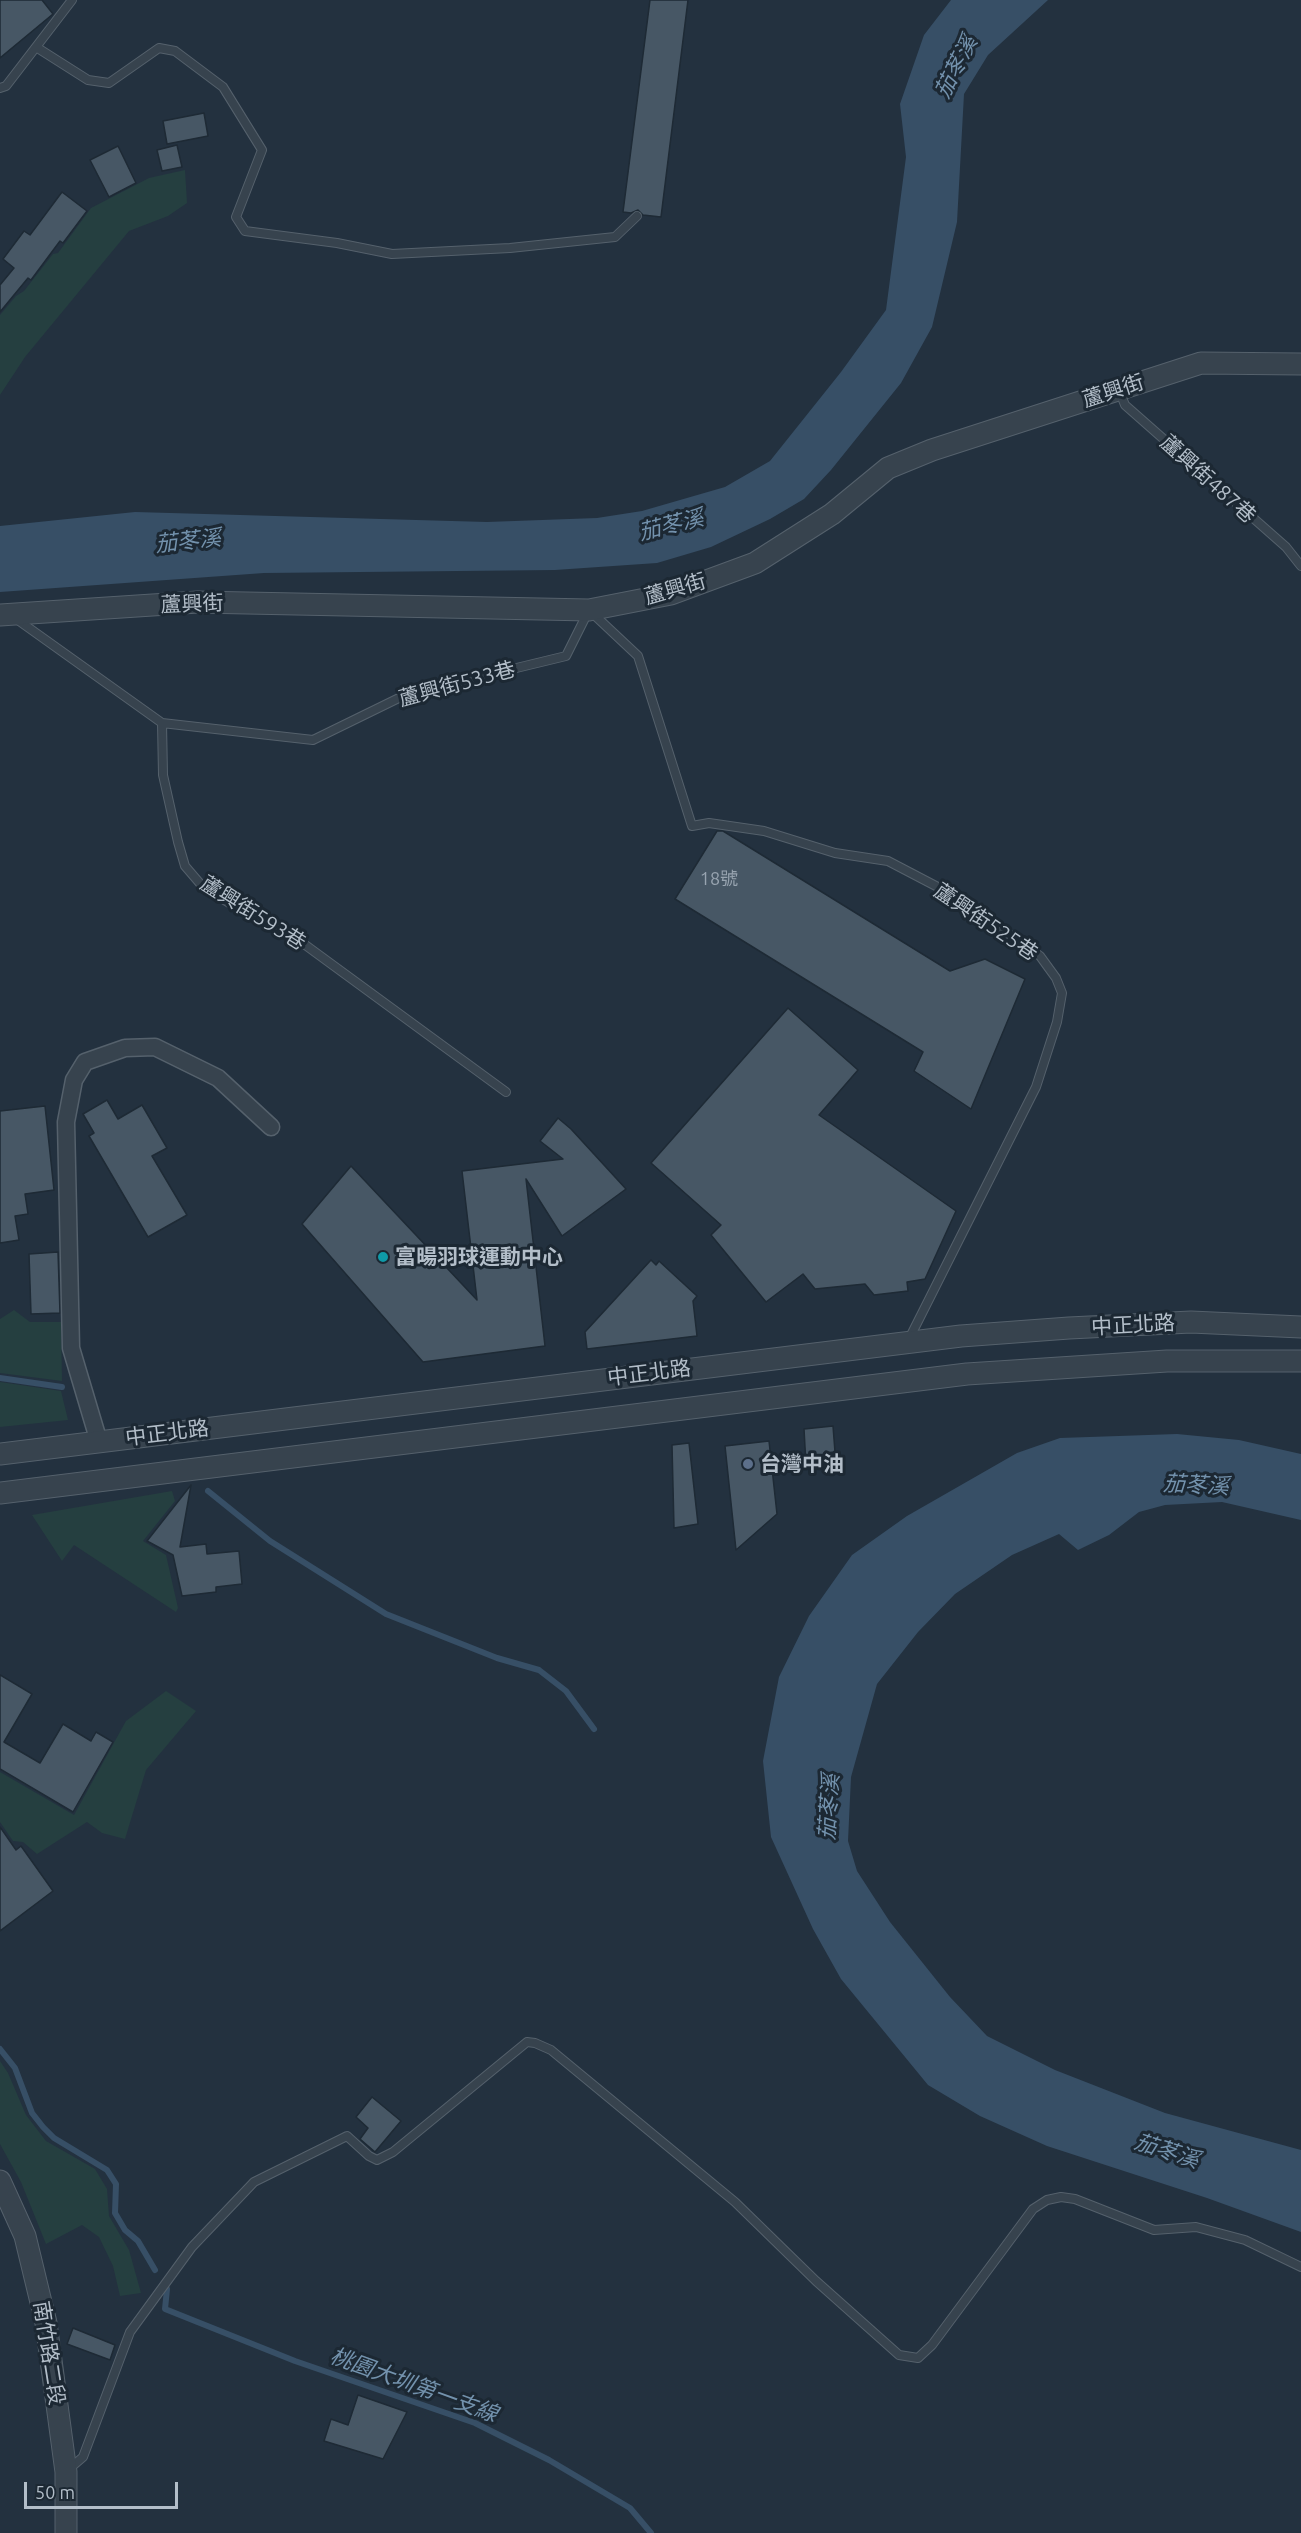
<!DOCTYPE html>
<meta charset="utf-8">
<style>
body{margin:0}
#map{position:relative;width:1301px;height:2533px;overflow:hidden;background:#23313f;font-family:Ubuntu,sans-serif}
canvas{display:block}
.scale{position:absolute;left:24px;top:2482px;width:154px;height:27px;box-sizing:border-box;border:3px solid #b3bec9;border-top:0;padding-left:8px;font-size:18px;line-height:21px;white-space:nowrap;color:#b3bec9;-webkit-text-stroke:4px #1c2833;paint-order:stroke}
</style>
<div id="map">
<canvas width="1301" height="2533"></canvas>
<div class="scale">50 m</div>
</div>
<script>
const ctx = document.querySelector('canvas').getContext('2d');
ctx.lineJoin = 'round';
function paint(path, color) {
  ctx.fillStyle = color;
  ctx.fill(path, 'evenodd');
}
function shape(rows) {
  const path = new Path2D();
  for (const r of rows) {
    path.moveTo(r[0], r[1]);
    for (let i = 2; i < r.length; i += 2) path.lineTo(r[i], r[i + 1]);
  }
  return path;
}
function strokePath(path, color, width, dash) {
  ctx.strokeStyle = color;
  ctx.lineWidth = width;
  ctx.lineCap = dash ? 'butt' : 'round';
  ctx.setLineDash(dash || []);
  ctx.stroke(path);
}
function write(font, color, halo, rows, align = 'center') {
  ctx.font = font + ' Ubuntu,"Noto Sans TC",sans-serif';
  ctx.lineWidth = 6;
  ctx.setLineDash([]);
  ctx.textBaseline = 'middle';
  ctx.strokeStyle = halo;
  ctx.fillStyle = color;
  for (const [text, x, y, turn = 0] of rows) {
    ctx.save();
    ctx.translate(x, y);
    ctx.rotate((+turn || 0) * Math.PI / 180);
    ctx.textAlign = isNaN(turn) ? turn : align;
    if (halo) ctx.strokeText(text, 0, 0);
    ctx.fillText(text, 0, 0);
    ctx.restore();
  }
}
paint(shape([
 [185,170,187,203,168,216,129,231,25,357,0,395,0,315,16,296,24,291,53,254,58,253,91,208,149,178],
 [14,1310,30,1322,61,1322,62,1381,0,1373,0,1319],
 [0,1382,61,1391,68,1420,0,1427],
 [172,1491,175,1501,143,1541,166,1555,178,1608,176,1612,74,1545,62,1561,32,1515],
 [166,1691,196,1711,146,1770,125,1839,102,1833,87,1822,37,1854,23,1842,13,1841,0,1822,0,1772,74,1815,126,1721],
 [0,2061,8,2073,26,2115,46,2141,95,2169,107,2189,109,2216,129,2250,141,2293,120,2296,113,2266,99,2237,82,2225,46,2244,21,2182,0,2144]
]), '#253f40');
paint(shape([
 [951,0,1048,0,988,55,964,94,957,222,932,327,901,383,831,470,804,499,770,519,711,547,657,563,555,570,264,573,0,592,0,526,135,512,487,522,597,518,642,511,725,487,770,461,841,372,886,310,906,157,900,104,924,35],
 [1177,1434,1239,1440,1301,1454,1301,1520,1222,1502,1165,1505,1139,1512,1109,1535,1078,1550,1059,1534,1012,1555,955,1594,918,1632,877,1684,851,1777,848,1841,857,1871,890,1922,950,1997,987,2036,1055,2070,1165,2113,1301,2150,1301,2232,1207,2198,1047,2146,980,2116,928,2085,841,1979,813,1929,771,1837,763,1761,779,1677,809,1616,852,1555,907,1516,1017,1453,1060,1438]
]), '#374f66');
strokePath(shape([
 [0,1378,62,1387],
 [208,1491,270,1541,386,1614,497,1658,539,1670,566,1691,594,1729],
 [0,2049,15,2068,32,2113,43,2127,54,2138,107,2170,116,2184,115,2213,125,2230,138,2241,155,2270],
 [167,2289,165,2309,295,2361,475,2423,549,2460,630,2508,651,2533]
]), '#374f66', 6);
const building = shape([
 [0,0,42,0,53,14,0,58,0,0],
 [650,0,688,0,661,217,643,215,638,210,631,213,623,212,650,0],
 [204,113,208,136,167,144,163,121,204,113],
 [177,145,182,167,162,171,157,150,177,145],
 [118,146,136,183,109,197,90,160,118,146],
 [62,192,87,211,63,243,60,241,31,280,28,278,0,312,0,285,14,268,3,259,24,231,30,235,62,192],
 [717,831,723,831,950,971,985,959,1025,979,971,1109,914,1071,923,1052,675,899,717,831],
 [788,1008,858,1070,819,1115,956,1211,925,1279,907,1282,908,1291,874,1295,865,1284,815,1289,803,1274,766,1302,711,1235,721,1225,651,1163,788,1008],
 [107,1100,118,1119,142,1105,167,1148,152,1156,187,1215,148,1237,89,1136,94,1133,83,1114,107,1100],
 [45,1106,54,1190,25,1194,28,1214,15,1216,19,1240,0,1243,0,1111,45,1106],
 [558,1118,571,1129,626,1189,562,1236,526,1179,545,1346,423,1362,302,1224,351,1166,477,1300,462,1171,563,1159,540,1141,558,1118],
 [58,1252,60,1313,31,1314,29,1254,58,1252],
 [651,1260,656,1265,659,1261,697,1296,693,1301,697,1336,587,1349,585,1332,651,1260],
 [833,1426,835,1452,824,1453,824,1463,806,1465,804,1429,833,1426],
 [769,1441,777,1514,736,1550,725,1446,769,1441],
 [689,1443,698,1524,674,1528,672,1445,689,1443],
 [191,1485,180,1547,206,1544,207,1554,239,1551,242,1584,216,1587,216,1592,182,1596,173,1555,147,1541,191,1485],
 [0,1675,32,1694,4,1742,40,1763,63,1724,91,1741,96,1732,113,1742,73,1812,0,1769,0,1675],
 [0,1827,16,1850,21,1846,53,1891,0,1931,0,1827],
 [372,2097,401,2121,375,2152,360,2139,368,2128,356,2117,372,2097],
 [73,2328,115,2345,110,2360,67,2344,73,2328],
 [358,2395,407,2412,383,2459,324,2441,331,2419,348,2425,358,2395]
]);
paint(building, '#475765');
strokePath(building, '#1e2a35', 1.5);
const service = shape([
 [36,47,88,80,109,83,159,48,175,51,223,87,262,150,236,217,245,231,337,243,392,254,510,248,615,237,637,216],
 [0,88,6,86,72,0],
 [1119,390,1125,405,1286,547,1301,566],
 [15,618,162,723,313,740,405,695,566,656,589,610,638,656,692,826,709,823,764,831,835,853,888,861,955,896,1040,956,1056,978,1062,993,1057,1022,1036,1087,908,1341],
 [162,723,163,775,178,842,185,866,203,887,244,912,304,944,506,1092],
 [69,2469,83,2457,130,2332,192,2247,254,2182,347,2136,369,2156,377,2160,393,2152,527,2042,535,2043,551,2050,735,2202,816,2281,899,2355,918,2358,932,2345,1033,2209,1047,2200,1061,2197,1075,2199,1154,2230,1196,2227,1245,2240,1301,2267]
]);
const minor = shape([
 [99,1442,71,1348,66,1122,74,1080,85,1062,125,1048,155,1047,218,1078,271,1127]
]);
const tertiary = shape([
 [0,615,198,602,589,610,671,594,755,563,832,514,888,468,932,450,1201,363,1301,364],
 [0,1454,961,1336,1069,1328,1191,1322,1301,1327],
 [0,1493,967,1374,1167,1361,1301,1361],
 [0,2181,25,2236,46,2323,66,2472,66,2533]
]);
strokePath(service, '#55616c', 10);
strokePath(minor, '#55616c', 19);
strokePath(tertiary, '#55616c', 23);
strokePath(service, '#37434e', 8);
strokePath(minor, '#37434e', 16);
strokePath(tertiary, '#37434e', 21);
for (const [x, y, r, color] of [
 [383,1257,6,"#0f9aa8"],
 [748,1464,6,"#5c6f8a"]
]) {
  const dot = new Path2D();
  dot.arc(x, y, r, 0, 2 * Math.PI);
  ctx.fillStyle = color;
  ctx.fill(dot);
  strokePath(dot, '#1c2833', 2);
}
write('18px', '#98a4b0', null, [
 ["18號",719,879]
]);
write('21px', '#b3bec9', '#1c2833', [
 ["蘆興街",1113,391,-18],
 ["蘆興街487巷",1208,479,42],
 ["蘆興街",675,589,-16],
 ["蘆興街",192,604,-2],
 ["蘆興街533巷",457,684,-15],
 ["蘆興街593巷",253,913,32],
 ["蘆興街525巷",986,922,34],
 ["中正北路",1133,1325,-3],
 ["中正北路",649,1373,-7],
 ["中正北路",167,1433,-7],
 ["南竹路二段",49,2353,81]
]);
write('bold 21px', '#b3bec9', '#1c2833', [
 ["富暘羽球運動中心",395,1257],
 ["台灣中油",760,1464]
], 'left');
write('italic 22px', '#7392ad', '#1c2833', [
 ["茄苳溪",956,67,-63],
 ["茄苳溪",671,525,-14],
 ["茄苳溪",188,541,-6],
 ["茄苳溪",1196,1485,3],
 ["茄苳溪",829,1807,-86],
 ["茄苳溪",1167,2151,18],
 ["桃園大圳第一支線",414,2385,20]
]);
</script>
